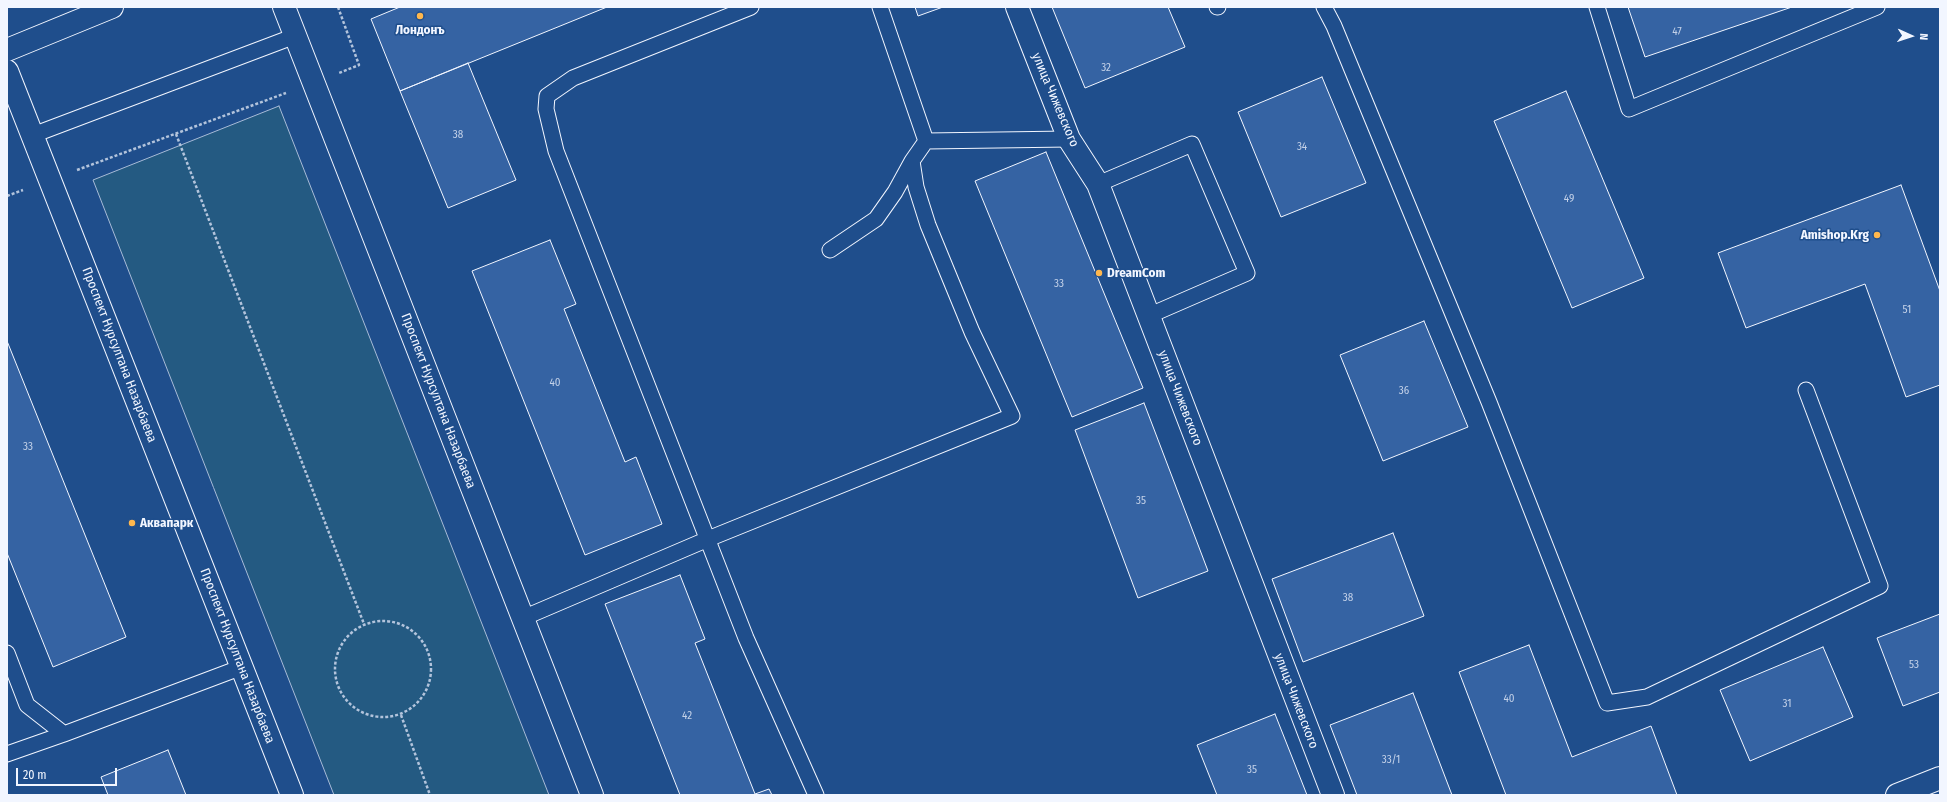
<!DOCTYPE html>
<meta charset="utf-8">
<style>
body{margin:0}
#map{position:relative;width:1947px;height:802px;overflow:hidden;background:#1f4e8c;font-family:"Fira Sans Condensed",sans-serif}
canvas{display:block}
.frame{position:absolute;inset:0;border:8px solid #f2f6ff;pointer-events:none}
.north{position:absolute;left:1891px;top:16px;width:40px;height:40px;-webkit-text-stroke:3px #1f4e8c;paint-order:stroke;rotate:93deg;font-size:11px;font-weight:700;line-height:16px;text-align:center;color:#f2f6ff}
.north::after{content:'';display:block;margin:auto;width:14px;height:18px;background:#f2f6ff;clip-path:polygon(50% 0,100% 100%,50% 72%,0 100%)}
.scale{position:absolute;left:16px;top:768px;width:101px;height:18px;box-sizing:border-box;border:2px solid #f2f6ff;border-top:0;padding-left:5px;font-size:12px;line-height:14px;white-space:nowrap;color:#f2f6ff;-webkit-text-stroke:3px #1f4e8c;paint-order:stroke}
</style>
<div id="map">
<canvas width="1947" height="802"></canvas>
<div class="frame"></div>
<div class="north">N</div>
<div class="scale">20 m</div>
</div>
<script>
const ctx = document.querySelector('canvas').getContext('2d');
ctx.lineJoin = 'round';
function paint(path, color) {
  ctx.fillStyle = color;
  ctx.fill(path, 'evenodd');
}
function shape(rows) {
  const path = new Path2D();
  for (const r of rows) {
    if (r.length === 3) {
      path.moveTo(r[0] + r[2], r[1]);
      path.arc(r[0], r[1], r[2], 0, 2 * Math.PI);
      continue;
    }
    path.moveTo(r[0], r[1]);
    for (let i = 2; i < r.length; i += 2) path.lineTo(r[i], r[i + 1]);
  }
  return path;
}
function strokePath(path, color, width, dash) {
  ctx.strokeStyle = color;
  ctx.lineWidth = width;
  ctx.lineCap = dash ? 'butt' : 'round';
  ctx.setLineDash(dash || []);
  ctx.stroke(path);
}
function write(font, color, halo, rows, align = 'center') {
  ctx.font = font + ' "Fira Sans Condensed",sans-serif';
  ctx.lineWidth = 3;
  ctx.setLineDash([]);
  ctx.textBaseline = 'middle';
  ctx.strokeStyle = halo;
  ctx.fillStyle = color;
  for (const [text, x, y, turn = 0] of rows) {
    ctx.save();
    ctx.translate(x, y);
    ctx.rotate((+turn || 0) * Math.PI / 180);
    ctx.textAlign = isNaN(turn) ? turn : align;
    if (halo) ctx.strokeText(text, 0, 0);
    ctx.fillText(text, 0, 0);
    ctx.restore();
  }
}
const green = shape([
 [279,106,549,795,334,795,93,180,279,106]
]);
paint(green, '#245a82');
strokePath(green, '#a8bbd7', 1);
const building = shape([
 [400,7,607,7,400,91,371,19,400,7],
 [915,7,943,7,918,16,915,7],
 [1052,7,1168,7,1185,47,1085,88,1052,7],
 [1628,7,1792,7,1645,57,1628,7],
 [468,63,516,180,448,208,400,91,468,63],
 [1322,77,1366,183,1281,217,1238,112,1322,77],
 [1566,91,1644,278,1572,308,1494,121,1566,91],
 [1046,152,1143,388,1072,417,975,181,1046,152],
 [1901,185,1940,291,1940,385,1906,397,1865,284,1746,328,1718,253,1901,185],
 [550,240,576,304,564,309,625,462,636,457,662,524,585,555,472,271,550,240],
 [1424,321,1468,427,1383,461,1340,355,1424,321],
 [7,341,126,637,53,667,7,553,7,341],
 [1144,403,1208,571,1138,598,1075,430,1144,403],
 [1393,533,1424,616,1303,662,1272,579,1393,533],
 [680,575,705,639,695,643,755,794,769,789,772,795,680,795,605,604,680,575],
 [1940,614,1940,692,1903,706,1877,638,1940,614],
 [1529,645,1572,757,1651,726,1677,795,1506,795,1459,672,1529,645],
 [1823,647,1853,717,1750,761,1720,690,1823,647],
 [1413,693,1452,795,1357,795,1330,725,1413,693],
 [1275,714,1307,795,1217,795,1197,745,1275,714],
 [168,750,186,795,108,795,101,777,168,750]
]);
paint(building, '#3563a3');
strokePath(building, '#f2f6ff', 1);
const service = shape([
 [751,7,573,78,547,96,546,109,556,151,746,638,816,795],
 [880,7,926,141,1069,139],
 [1217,7,1218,7],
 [1324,7,1334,26,1489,402,1607,703,1647,697,1880,586,1806,390],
 [1597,7,1629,109,1877,7],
 [33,135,295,36],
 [1098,184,1192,144,1247,273,1148,316],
 [830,250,876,219,895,192,912,161],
 [523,618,708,539,1012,416,972,332,928,225,916,187,912,161,926,141],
 [7,653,27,705,64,734,242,667],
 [7,754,64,734]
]);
const minor = shape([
 [1017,7,1069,139,1098,184,1333,795]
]);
const tertiary = shape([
 [1897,795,1940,778]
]);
const secondary = shape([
 [284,7,592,795],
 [7,71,292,795]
]);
const trunk = shape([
 [7,50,112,7]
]);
strokePath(service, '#f2f6ff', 17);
strokePath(minor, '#f2f6ff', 24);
strokePath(tertiary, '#f2f6ff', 24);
strokePath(secondary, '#f2f6ff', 24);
strokePath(trunk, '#f2f6ff', 24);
strokePath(shape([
 [338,7,359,65,339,73],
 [176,134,364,624],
 [77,170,286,93],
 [7,196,23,190],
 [383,669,48],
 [401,715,430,795]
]), '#b3c4dc', 2.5, [3, 2]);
strokePath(service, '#1f4e8c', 15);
strokePath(minor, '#1f4e8c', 22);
strokePath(tertiary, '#1f4e8c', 22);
strokePath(secondary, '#1f4e8c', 22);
strokePath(trunk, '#1f4e8c', 22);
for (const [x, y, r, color] of [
 [420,16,4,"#ffb74d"],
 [1877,235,4,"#ffb74d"],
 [1099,273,4,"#ffb74d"],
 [132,523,4,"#ffb74d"]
]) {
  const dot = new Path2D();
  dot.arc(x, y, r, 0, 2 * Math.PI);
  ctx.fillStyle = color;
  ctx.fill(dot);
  strokePath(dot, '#1f4e8c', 1.5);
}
write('11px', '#c3d1e8', null, [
 ["47",1677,32],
 ["32",1106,68],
 ["38",458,135],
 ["34",1302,147],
 ["49",1569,199],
 ["33",1059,284],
 ["51",1907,310],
 ["40",555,383],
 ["36",1404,391],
 ["33",28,447],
 ["35",1141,501],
 ["38",1348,598],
 ["53",1914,665],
 ["40",1509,699],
 ["31",1787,704],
 ["42",687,716],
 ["33/1",1391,760],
 ["35",1252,770]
]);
write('bold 13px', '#f2f6ff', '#1f4e8c', [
 ["Лондонъ",420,30,"center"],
 ["Amishop.Krg",1869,235,"right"],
 ["DreamCom",1107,273],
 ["Аквапарк",140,523]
], 'left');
write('13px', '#f2f6ff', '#1f4e8c', [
 ["улица Чижевского",1055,100,67],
 ["Проспект Нурсултана Назарбаева",119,355,69],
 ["улица Чижевского",1180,398,69],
 ["Проспект Нурсултана Назарбаева",438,401,69],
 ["Проспект Нурсултана Назарбаева",237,656,69],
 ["улица Чижевского",1296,701,69]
]);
</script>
